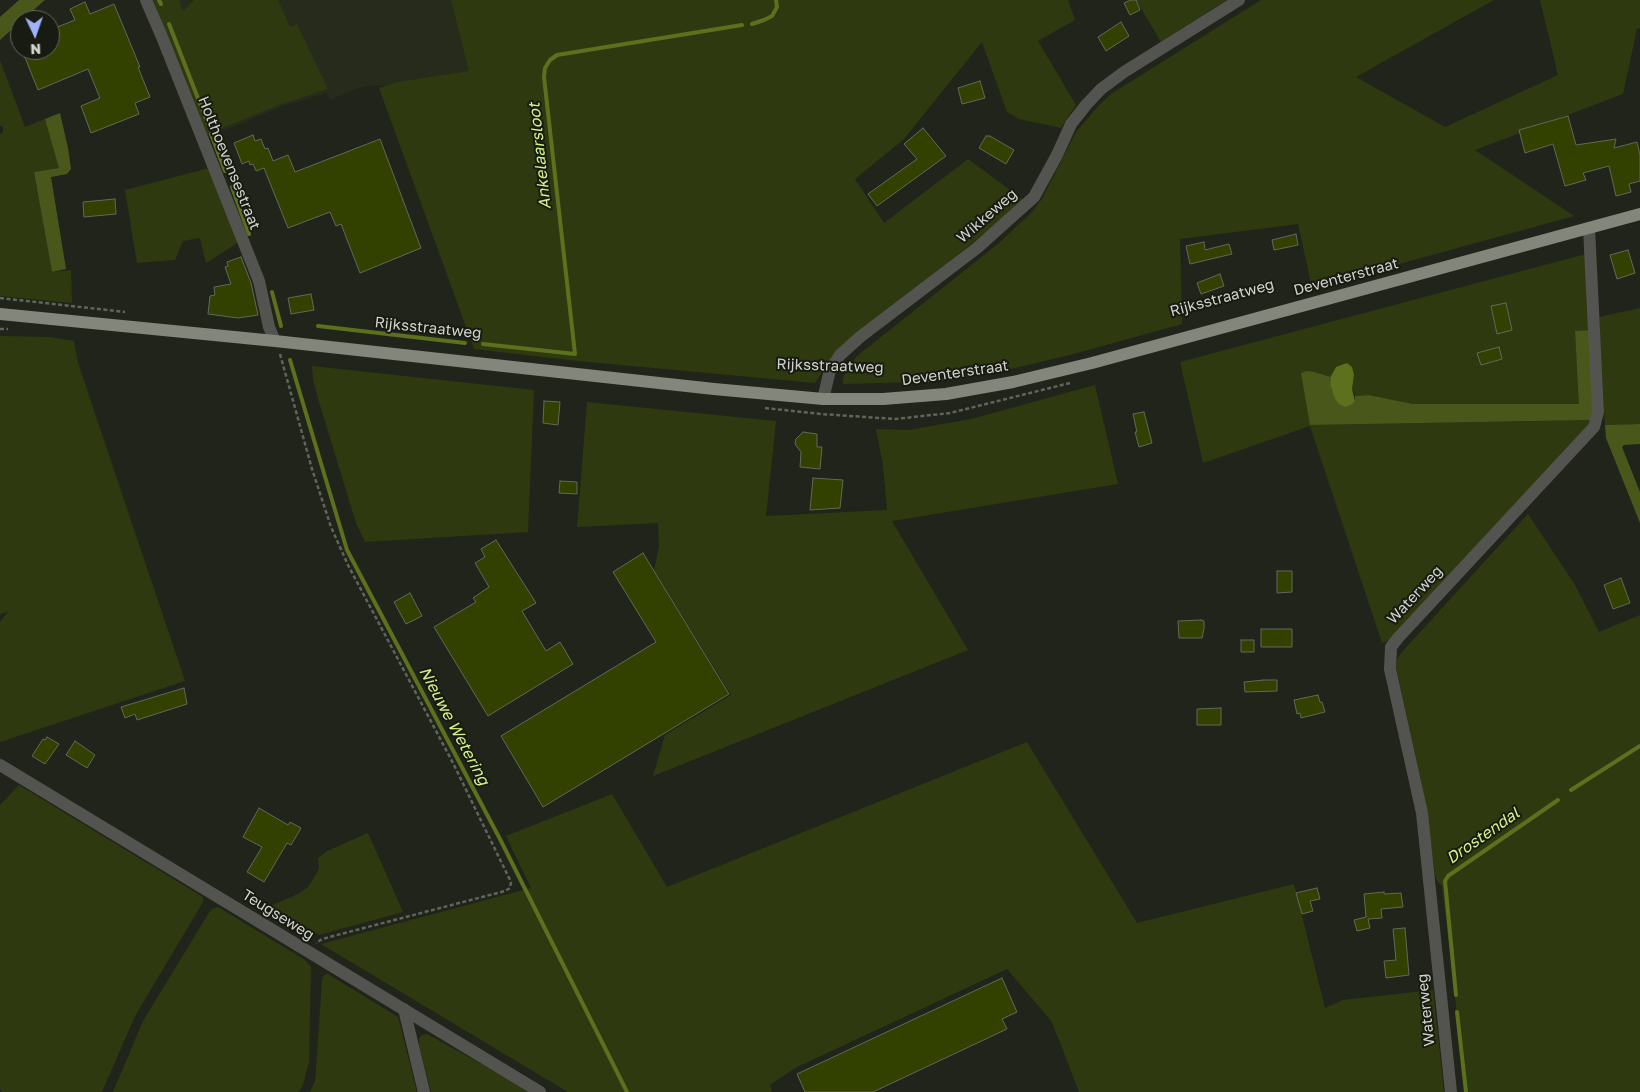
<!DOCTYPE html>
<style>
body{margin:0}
#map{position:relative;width:1640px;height:1092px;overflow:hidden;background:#21241a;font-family:"Golos Text",sans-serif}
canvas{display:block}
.north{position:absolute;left:10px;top:10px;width:50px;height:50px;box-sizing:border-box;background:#181b11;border:1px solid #62655c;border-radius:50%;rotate:177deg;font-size:14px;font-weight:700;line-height:20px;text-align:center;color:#d1d3cc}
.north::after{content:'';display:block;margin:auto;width:18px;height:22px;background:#9fb3fd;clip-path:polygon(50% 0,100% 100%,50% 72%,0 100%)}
</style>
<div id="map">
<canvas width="1640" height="1092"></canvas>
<div class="north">N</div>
</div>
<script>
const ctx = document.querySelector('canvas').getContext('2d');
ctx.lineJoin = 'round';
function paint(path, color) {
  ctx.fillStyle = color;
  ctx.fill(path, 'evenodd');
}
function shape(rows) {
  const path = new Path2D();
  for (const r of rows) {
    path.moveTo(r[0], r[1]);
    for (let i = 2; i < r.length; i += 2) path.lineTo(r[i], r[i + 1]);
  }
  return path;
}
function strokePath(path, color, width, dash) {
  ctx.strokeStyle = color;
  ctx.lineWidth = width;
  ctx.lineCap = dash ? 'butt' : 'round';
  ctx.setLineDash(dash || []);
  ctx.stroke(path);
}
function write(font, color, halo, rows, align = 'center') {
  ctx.font = font + ' "Golos Text",sans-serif';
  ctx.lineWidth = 4;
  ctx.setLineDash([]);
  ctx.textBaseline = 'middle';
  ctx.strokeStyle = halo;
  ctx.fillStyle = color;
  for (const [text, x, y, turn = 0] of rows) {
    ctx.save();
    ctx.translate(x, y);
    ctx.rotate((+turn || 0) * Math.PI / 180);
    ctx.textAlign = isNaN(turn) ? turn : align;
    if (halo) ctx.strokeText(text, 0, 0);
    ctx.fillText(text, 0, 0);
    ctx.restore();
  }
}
paint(shape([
 [150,0,454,0,472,72,399,85,364,86,330,100,326,93,278,108,205,139]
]), '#262b1b');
paint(shape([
 [153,0,179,0,183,11,194,0,278,0,290,27,297,24,328,89,276,106,206,135],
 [451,0,1068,0,1075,20,1038,41,1076,105,1061,128,1019,119,1007,112,982,42,904,139,855,179,884,223,968,159,1025,201,875,321,827,364,815,383,578,361,474,349,379,88,398,82,469,71],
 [1136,0,1227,0,1161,42],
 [1261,0,1494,0,1356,77,1445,127,1558,75,1540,0,1640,0,1640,28,1637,29,1623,94,1475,150,1574,216,1312,288,1298,224,1180,239,1182,324,1070,355,998,372,960,378,917,382,843,384,843,379,847,368,857,356,999,243,1031,213,1042,199,1076,132,1100,104,1111,94],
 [0,60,25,127,45,119,60,168,34,172,52,272,71,270,72,303,0,296,0,134,3,133,3,126,0,126],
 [209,168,239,242,206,263,200,238,183,241,175,260,137,263,125,190],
 [1586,254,1590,330,1575,331,1580,404,1413,404,1369,395,1355,396,1352,389,1354,375,1336,367,1331,377,1314,372,1310,425,1591,420,1584,435,1398,637,1382,643,1310,426,1203,463,1180,362],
 [1640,308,1640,424,1605,425,1599,317],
 [0,336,49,337,74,341,78,363,185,681,0,742,0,622,8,612,0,614],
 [312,366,534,390,528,532,365,542,356,523,319,402,313,379],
 [1095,385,1118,484,892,521,968,650,653,776,665,735,731,695,654,570,659,546,658,523,577,527,587,402,776,421,766,516,887,510,883,465,876,429,909,430,971,419],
 [1528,514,1575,585,1599,632,1640,615,1640,1092,1466,1092,1442,886,1437,881,1435,874,1423,790,1396,667,1397,660,1401,653],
 [1027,742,1137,923,1294,884,1325,1008,1343,1000,1433,990,1444,1092,1079,1092,1052,1022,1007,969,795,1068,770,1085,772,1092,568,1092,321,944,531,888,506,836,612,794,667,887],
 [19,785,203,897,203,902,135,1016,102,1092,2,1092,0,1089,0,805],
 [368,833,403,912,319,935,270,906,298,894,308,887,317,873,319,867,318,858,327,851],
 [218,907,305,960,311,967,309,1062,303,1085,299,1092,113,1092,143,1021,210,911,212,909],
 [328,974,398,1017,417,1092,310,1092,315,1081,316,1069,322,980,324,975],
 [427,1034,532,1092,431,1092,419,1045,419,1038,422,1035]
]), '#2f3910');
paint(shape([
 [19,0,45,0,22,20,20,20,20,22,0,40,0,17],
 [60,113,68,148,71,169,67,174,51,177,66,269,52,272,34,172,59,168,45,119],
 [1590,330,1593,410,1591,420,1310,425,1301,373,1307,371,1314,372,1331,377,1330,383,1355,401,1355,396,1369,395,1413,404,1579,404,1575,331],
 [1640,424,1640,444,1624,445,1622,447,1640,492,1640,523,1606,438,1605,425]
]), '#49581a');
paint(shape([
 [1347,363,1352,367,1354,375,1352,389,1355,401,1351,405,1345,407,1339,404,1335,399,1330,383,1331,376,1336,367]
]), '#5c701d');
strokePath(shape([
 [159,0,161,4],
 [169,24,208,124],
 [752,24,764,20,772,16,777,7,776,0],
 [211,134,225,171],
 [232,187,249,234],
 [272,292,281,326],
 [318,326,465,343],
 [483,344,575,354,544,77,545,68,550,60,557,55,742,25],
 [290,360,347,550,501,841,627,1092],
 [1571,790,1640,746],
 [1456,995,1445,881,1448,876,1558,800],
 [1457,1012,1466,1092]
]), '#5c701d', 4);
const building = shape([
 [1131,0,1136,0,1140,10,1130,15,1124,3,1131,0],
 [85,2,90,14,114,4,140,67,138,67,150,97,135,103,139,114,91,133,81,106,100,98,88,69,38,90,22,50,50,50,50,30,75,20,70,9,85,2],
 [1121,22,1129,36,1106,51,1098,37,1121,22],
 [980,81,985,98,962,104,958,88,980,81],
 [1568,116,1576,145,1616,139,1614,148,1637,142,1640,155,1640,181,1629,184,1631,192,1616,196,1609,166,1583,173,1586,180,1565,186,1553,144,1525,153,1519,130,1568,116],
 [923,128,946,156,877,206,868,194,917,159,904,144,923,128],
 [253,135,255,141,261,139,265,149,268,148,273,161,288,155,295,172,380,139,421,248,360,273,341,224,336,226,330,212,288,228,264,168,256,171,253,164,250,165,249,161,242,164,234,143,253,135],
 [986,136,990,136,1014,150,1006,164,979,148,986,136],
 [115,199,116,214,84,217,83,202,115,199],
 [1296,234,1298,245,1274,250,1272,240,1296,234],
 [1204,242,1205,250,1229,244,1232,254,1190,264,1186,246,1204,242],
 [1628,250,1635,273,1617,279,1610,255,1628,250],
 [241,257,251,283,258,315,238,318,208,314,210,296,215,295,214,287,231,284,225,267,228,266,227,262,241,257],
 [1220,274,1224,286,1201,294,1197,283,1220,274],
 [311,294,314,310,291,314,288,298,311,294],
 [1506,303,1512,330,1497,334,1491,306,1506,303],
 [1499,347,1502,359,1481,365,1477,353,1499,347],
 [544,401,560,402,558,425,543,423,544,401],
 [1144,412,1152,443,1139,447,1135,432,1137,432,1133,414,1144,412],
 [803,432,817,434,817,447,822,447,820,469,800,467,801,452,795,444,796,439,803,432],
 [813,478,843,480,840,508,810,510,813,478],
 [560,481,577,482,577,494,559,493,560,481],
 [496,540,536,603,522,611,546,651,560,642,573,664,488,716,434,627,476,602,473,598,489,587,475,563,485,557,481,549,496,540],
 [643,553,729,694,543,807,501,736,656,642,613,572,643,553],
 [1277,571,1292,571,1292,592,1277,593,1277,571],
 [1621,578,1630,603,1613,609,1604,585,1621,578],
 [410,593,422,616,406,624,394,602,410,593],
 [1201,620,1204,621,1204,629,1202,638,1179,638,1178,621,1201,620],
 [1261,629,1292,629,1292,647,1261,647,1261,629],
 [1241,640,1254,640,1254,652,1241,652,1241,640],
 [1264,680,1277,680,1277,691,1245,692,1244,682,1264,680],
 [184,688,187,704,137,720,135,714,125,718,121,707,184,688],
 [1318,695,1320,702,1322,702,1325,712,1301,718,1300,713,1297,714,1294,700,1318,695],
 [1221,708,1221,725,1197,725,1197,709,1221,708],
 [47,737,59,744,45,764,32,756,43,739,45,740,47,737],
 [75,741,95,755,87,768,66,755,75,741],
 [259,808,288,825,290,822,301,828,291,845,287,843,264,882,247,872,262,847,243,837,259,808],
 [1317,888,1320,899,1310,901,1313,911,1302,914,1296,893,1317,888],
 [1384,892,1384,894,1401,893,1403,907,1381,909,1382,918,1368,919,1370,928,1357,931,1354,920,1366,917,1364,894,1384,892],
 [1405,928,1409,975,1386,978,1384,961,1396,960,1393,929,1405,928],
 [1002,978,1017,1012,1002,1019,1007,1029,873,1092,805,1092,797,1074,1002,978]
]);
paint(building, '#334100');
strokePath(building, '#64675c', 1);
strokePath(shape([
 [0,298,125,312],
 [0,329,8,329],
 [280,354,312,469,331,527,348,565,453,763,511,882,510,888,505,891,322,939,316,943],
 [927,381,961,377],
 [765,408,821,414,895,419,950,413,1070,383]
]), '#61645b', 2.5, [4, 2.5]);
strokePath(shape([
 [146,0,162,37,259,281,269,327,275,341],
 [823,399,830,370,840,355,860,337,977,248,1034,197,1057,155,1071,124,1086,105,1101,89,1124,72,1239,0],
 [0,765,540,1092],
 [404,1009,424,1092],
 [1451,1092,1422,813,1390,669,1391,647,1398,638,1594,427,1598,412,1589,228]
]), '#53544f', 12);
strokePath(shape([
 [0,314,275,341,714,389,823,399,883,399,946,394,1013,382,1092,363,1640,214]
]), '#82867b', 12);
write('15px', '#d1d3cc', '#181b11', [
 ["Holthoevensestraat",229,163,68],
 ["Wikkeweg",987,216,-41],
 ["Deventerstraat",1346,277,-15],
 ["Rijksstraatweg",1222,298,-15],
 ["Rijksstraatweg",428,328,6],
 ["Rijksstraatweg",830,366,2],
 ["Deventerstraat",955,373,-8],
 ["Waterweg",1415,595,-47],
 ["Teugseweg",278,915,32],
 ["Waterweg",1426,1010,-96]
]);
write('italic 16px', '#d4f285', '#181b11', [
 ["Ankelaarsloot",540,156,-96],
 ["Nieuwe Wetering",454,726,62],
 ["Drostendal",1483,836,-35]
]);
</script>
